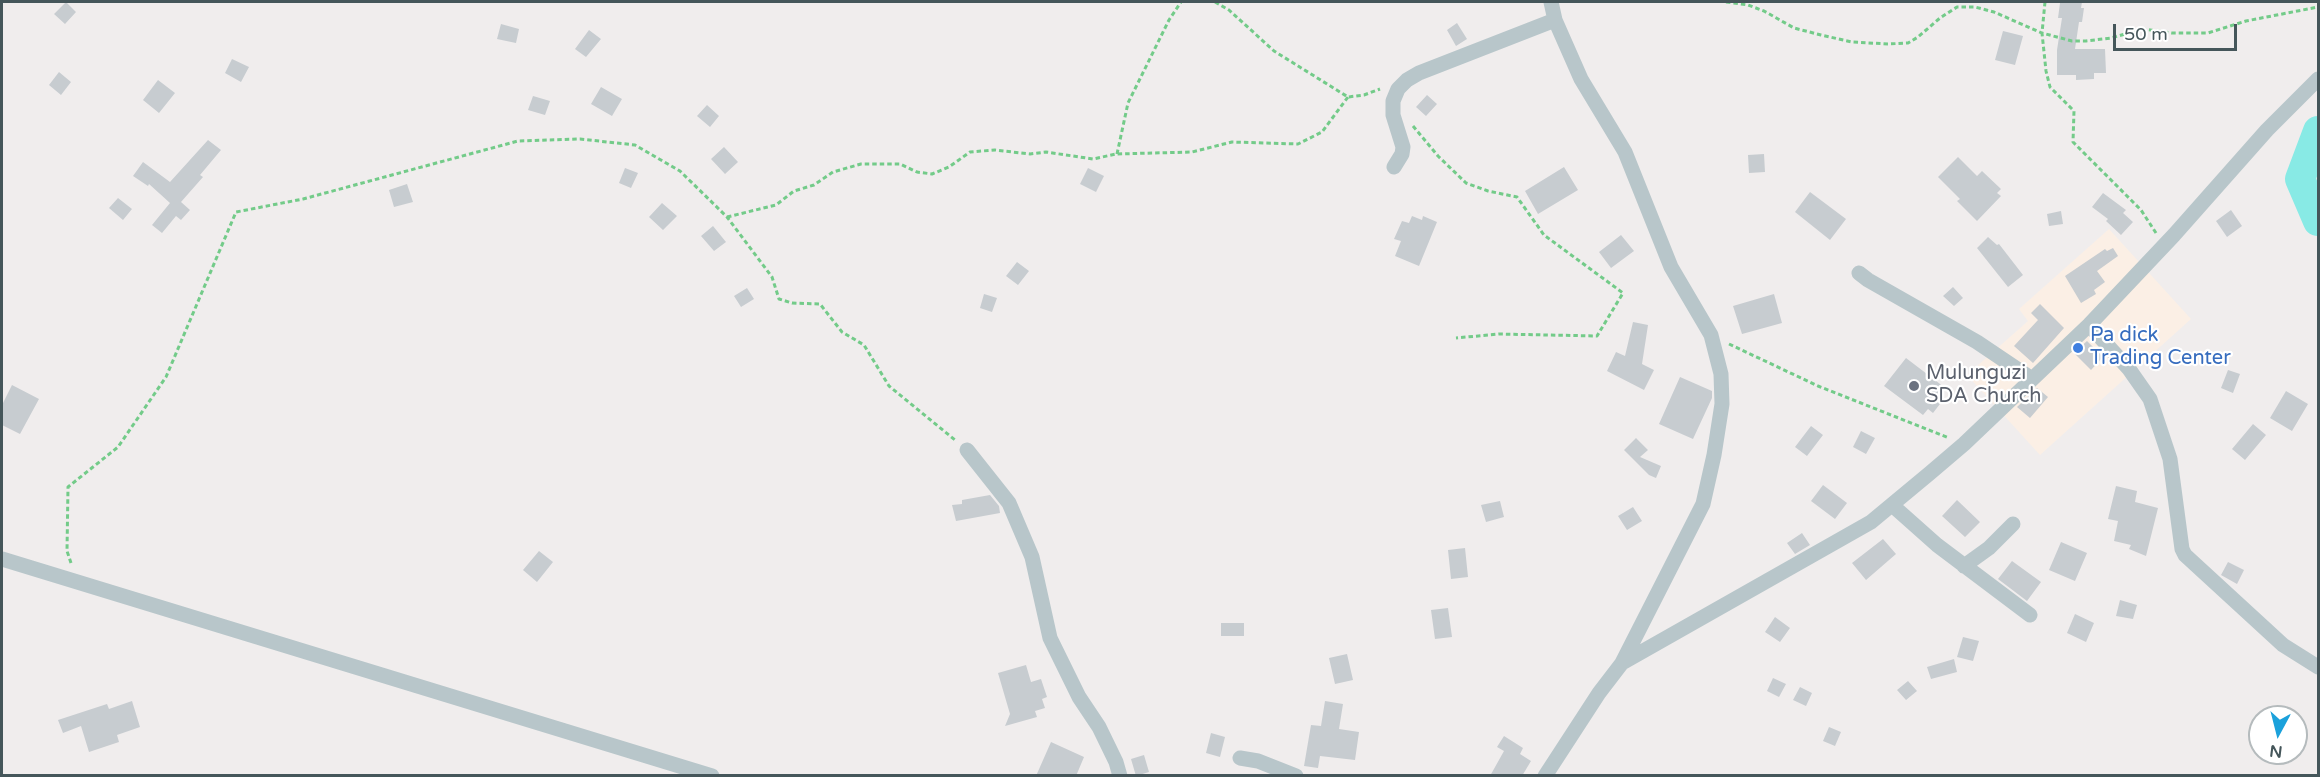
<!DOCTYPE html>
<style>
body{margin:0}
#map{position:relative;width:2320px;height:777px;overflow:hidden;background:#f0eded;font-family:"Varela Round",sans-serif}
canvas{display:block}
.frame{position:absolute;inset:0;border:3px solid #45565a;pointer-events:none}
.north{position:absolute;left:2248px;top:705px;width:60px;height:60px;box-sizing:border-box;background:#fff;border:2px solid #b5bbbd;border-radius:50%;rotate:187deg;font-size:16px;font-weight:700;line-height:24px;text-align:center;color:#45565a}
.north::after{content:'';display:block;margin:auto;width:21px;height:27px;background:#1ba1db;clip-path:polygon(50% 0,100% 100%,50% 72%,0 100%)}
.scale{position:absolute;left:2113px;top:24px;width:124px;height:27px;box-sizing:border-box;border:3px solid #45565a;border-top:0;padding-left:8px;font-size:18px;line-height:21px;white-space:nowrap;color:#45565a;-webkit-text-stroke:4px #fff;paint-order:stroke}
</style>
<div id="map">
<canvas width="2320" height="777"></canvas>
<div class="frame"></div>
<div class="north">N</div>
<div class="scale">50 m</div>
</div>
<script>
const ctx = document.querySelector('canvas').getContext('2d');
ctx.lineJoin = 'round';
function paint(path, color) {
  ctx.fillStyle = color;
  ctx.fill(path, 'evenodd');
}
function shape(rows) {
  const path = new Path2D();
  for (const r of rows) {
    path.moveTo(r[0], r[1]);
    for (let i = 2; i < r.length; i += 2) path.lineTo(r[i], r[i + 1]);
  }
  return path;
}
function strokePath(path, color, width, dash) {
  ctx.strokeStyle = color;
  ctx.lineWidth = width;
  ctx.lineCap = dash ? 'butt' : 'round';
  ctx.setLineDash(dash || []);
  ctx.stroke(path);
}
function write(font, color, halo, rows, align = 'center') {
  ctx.font = font + ' "Varela Round",sans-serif';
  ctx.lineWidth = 4.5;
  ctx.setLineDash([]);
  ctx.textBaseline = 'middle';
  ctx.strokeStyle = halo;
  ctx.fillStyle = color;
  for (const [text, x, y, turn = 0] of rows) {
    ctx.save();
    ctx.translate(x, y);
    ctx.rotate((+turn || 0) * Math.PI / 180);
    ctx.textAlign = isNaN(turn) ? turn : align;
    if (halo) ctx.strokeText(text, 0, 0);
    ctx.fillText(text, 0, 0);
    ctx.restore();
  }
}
paint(shape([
 [2109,229,2191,319,2040,455,1967,375,2028,321,2019,309]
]), '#fbefe5');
strokePath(shape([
 [2318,131,2300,179,2318,221]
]), '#88eae5', 30);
paint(shape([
 [66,2,76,12,65,24,54,14],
 [2064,2,2082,2,2081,8,2084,8,2082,22,2079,22,2075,49,2105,49,2106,73,2094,73,2094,79,2076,80,2076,75,2057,75,2057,50,2062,18,2058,18,2060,3],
 [1457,23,1467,39,1456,46,1447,30],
 [501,24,519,29,516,43,497,39],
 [589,30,601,39,586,57,575,49],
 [2003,31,2023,36,2015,65,1995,60],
 [232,59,249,67,241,82,225,73],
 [59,72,71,82,61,95,49,85],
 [158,80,175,93,159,113,143,100],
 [601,87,622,99,612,116,591,104],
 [1427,95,1437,104,1426,116,1416,107],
 [533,96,550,101,545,115,528,110],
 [707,105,719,116,710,127,697,116],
 [208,140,221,150,200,175,203,177,181,202,190,210,181,220,176,216,162,233,152,225,170,203,149,184,148,186,133,176,143,162,170,182],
 [724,147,738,162,725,174,711,159],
 [1764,154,1765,172,1749,173,1748,155],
 [1958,157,1977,176,1982,171,2001,189,1997,193,2001,196,1977,221,1957,201,1960,199,1938,177],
 [1564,167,1578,190,1538,214,1525,191],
 [625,168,638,173,631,188,619,183],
 [1088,168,1104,176,1096,192,1080,184],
 [407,184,413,202,394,207,389,190],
 [1810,192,1846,219,1830,240,1795,212],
 [2103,193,2126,210,2123,213,2133,222,2121,235,2106,221,2108,219,2092,207],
 [118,198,132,209,123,220,109,208],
 [662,203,677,216,663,230,649,217],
 [2231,210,2242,226,2227,237,2216,221],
 [2061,211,2063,224,2049,226,2047,214],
 [1412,216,1422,220,1423,216,1437,222,1419,266,1395,256,1401,241,1394,239,1402,221,1409,223],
 [713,226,726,242,714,251,701,236],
 [1621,235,1634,251,1611,268,1599,252],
 [1988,237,1997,245,1999,244,2023,275,2008,287,1977,248],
 [2113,248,2118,256,2097,271,2105,282,2094,290,2096,294,2081,303,2065,276,2105,249,2107,251],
 [1017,262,1029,271,1018,285,1006,276],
 [1953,287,1963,298,1954,306,1943,296],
 [747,288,754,299,741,307,734,296],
 [984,294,997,298,992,312,980,308],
 [1774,294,1782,323,1742,334,1733,306],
 [2040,304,2064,328,2033,363,2014,346,2038,320,2031,313],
 [1633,322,1648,325,1642,364,1654,370,1644,390,1607,371,1616,352,1625,356],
 [2087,341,2103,357,2091,370,2074,353],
 [1906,358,1944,387,1937,395,1943,400,1933,413,1928,409,1923,415,1884,386],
 [2228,370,2240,374,2233,393,2221,388],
 [1680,377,1712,391,1712,398,1693,439,1659,424],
 [12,385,39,399,20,434,2,425,2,405],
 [2037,388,2048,397,2030,418,2017,407],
 [2286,391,2308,404,2292,431,2270,418],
 [2253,424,2266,435,2245,460,2232,449],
 [1811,426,1823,435,1807,456,1795,447],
 [1861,431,1875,438,1866,454,1853,447],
 [1636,438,1648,450,1640,457,1661,466,1656,478,1649,475,1624,450],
 [1823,485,1847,503,1835,519,1811,501],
 [2116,486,2137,491,2135,502,2158,508,2146,556,2129,549,2131,545,2114,541,2118,521,2108,519],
 [990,495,999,506,1000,513,956,521,952,505,962,504,962,500],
 [1957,500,1980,522,1965,537,1942,516],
 [1500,501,1504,517,1486,522,1481,505],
 [1633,507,1642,521,1627,530,1618,516],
 [1802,533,1810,545,1795,554,1787,543],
 [1883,539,1896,554,1866,580,1852,563],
 [2061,542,2087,553,2075,581,2049,570],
 [1465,548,1468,577,1451,579,1448,550],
 [539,551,553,562,537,582,523,570],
 [2012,561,2041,582,2027,601,1998,579],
 [2228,562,2244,570,2237,584,2221,575],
 [2120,600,2137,605,2133,619,2116,616],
 [1448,608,1452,637,1435,639,1431,610],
 [2075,614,2094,623,2086,642,2067,633],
 [1775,617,1790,628,1780,642,1765,632],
 [1221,623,1244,623,1244,636,1221,636],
 [1963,637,1979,641,1973,661,1957,657],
 [1347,654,1353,680,1335,684,1329,658],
 [1954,659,1957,672,1931,679,1927,667],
 [1026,665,1031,682,1041,679,1047,697,1042,699,1045,708,1035,711,1037,717,1005,726,1010,714,998,673],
 [1773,678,1786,684,1779,697,1767,691],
 [1908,681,1917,691,1906,700,1897,690],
 [1800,687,1812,693,1806,706,1793,700],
 [132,701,140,727,117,735,119,742,89,752,81,726,63,733,58,720,107,704,109,709],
 [1325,701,1343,704,1339,729,1359,732,1355,760,1320,756,1318,768,1304,766,1311,725,1321,726],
 [1829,727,1841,732,1835,746,1823,741],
 [1211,733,1225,737,1220,757,1206,753],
 [1504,736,1523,748,1520,754,1531,761,1522,776,1490,776,1504,751,1497,747],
 [1051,742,1084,757,1076,776,1036,776],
 [1144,755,1149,772,1136,776,1131,759]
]), '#c7ccd0');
strokePath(shape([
 [1215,2,1229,10,1274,51,1348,97,1364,95,1380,89],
 [1726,2,1748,5,1764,11,1794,28,1821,35,1852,42,1888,44,1908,43,1918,37,1940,18,1957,7,1975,7,1994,12,2042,33,2072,41,2086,41,2111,38,2143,29,2172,33,2208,33,2246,21,2318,7],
 [2045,2,2042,33,2046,71,2050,87,2074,111,2073,142,2141,210,2156,233],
 [1413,126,1438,156,1466,183,1488,191,1517,197,1544,235,1623,293,1597,336,1499,334,1456,338],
 [1117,154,1128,103,1169,20,1181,2],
 [727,217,776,205,794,191,814,185,833,172,861,164,900,164,917,172,932,174,949,167,970,152,995,150,1030,154,1046,152,1093,159,1116,154,1192,152,1232,142,1298,144,1322,132,1348,97],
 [1729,344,1818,386,1949,438],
 [71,563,67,551,68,487,118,447,166,377,236,212,303,199,518,141,580,139,635,145,680,171,727,217,772,277,779,299,792,303,820,304,842,332,864,345,889,386,955,440]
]), '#73cb89', 3, [4.5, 3]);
strokePath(shape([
 [1394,167,1402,154,1403,147,1393,115,1393,101,1398,89,1407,80,1419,73,1555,20],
 [1859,273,1868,280,1977,342,2032,379],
 [2089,325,2129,369,2150,399,2170,459,2182,549,2185,555,2283,645,2318,667],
 [967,450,1009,503,1032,557,1050,638,1079,697,1099,727,1116,762,1120,776],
 [1892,505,1937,545,2030,615],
 [2,559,712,776],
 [1964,566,1989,548,2013,524],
 [1622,663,1871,522,1930,473,1964,444,2089,325,2174,235,2267,130,2318,79],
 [1240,758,1258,761,1296,776],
 [1545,776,1599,693,1622,663,1703,504,1714,455,1722,404,1721,374,1711,335,1671,267,1625,152,1581,79,1555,20,1551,2]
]), '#b8c6ca', 15);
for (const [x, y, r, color] of [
 [2078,348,6,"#3f7fe0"],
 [1914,386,6,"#6b7280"]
]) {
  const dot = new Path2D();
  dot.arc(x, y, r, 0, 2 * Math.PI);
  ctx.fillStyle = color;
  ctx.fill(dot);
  strokePath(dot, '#fff', 2);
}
write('20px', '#366cbe', '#fff', [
 ["Pa dick",2090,336],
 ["Trading Center",2090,359]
], 'left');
write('20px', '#5b616d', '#fff', [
 ["Mulunguzi",1926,374],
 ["SDA Church",1926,397]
], 'left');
</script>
